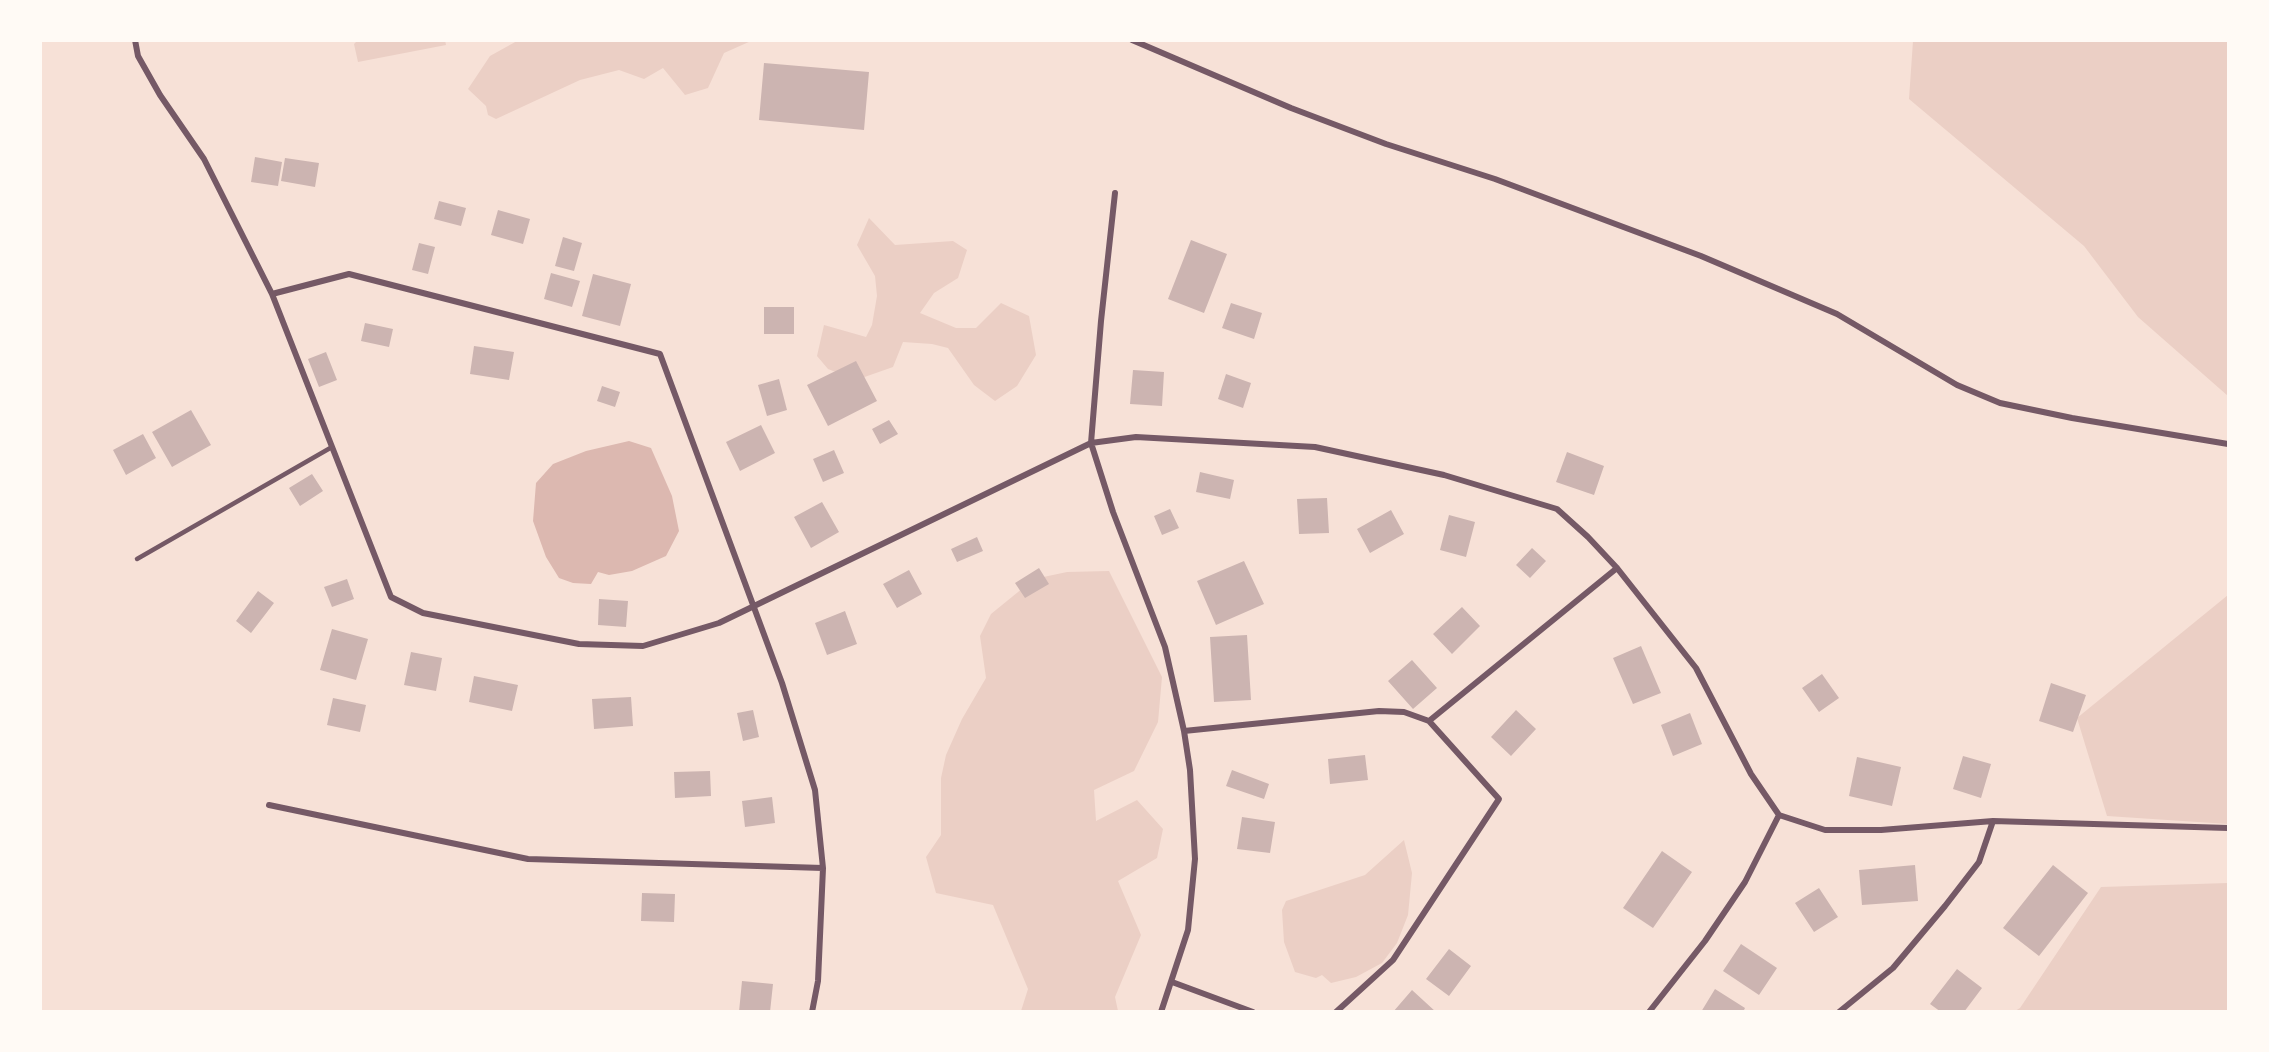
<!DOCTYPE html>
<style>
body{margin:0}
#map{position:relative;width:2269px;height:1052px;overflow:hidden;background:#f7e1d7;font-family:Mulish,sans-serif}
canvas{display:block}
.frame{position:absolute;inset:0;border:42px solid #fffaf5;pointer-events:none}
</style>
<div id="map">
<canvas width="2269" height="1052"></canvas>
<div class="frame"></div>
</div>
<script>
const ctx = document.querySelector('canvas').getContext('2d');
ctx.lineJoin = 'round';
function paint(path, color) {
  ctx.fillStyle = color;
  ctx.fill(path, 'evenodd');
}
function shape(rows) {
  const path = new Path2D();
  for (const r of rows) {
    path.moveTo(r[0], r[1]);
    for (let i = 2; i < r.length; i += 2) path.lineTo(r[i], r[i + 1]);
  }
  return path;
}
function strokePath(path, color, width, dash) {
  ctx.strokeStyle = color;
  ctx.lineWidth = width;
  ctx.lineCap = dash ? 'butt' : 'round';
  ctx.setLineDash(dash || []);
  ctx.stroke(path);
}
paint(shape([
 [357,41,445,40,446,45,358,62,354,44],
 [517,41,517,40,751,41,724,53,708,88,685,95,663,68,644,79,619,70,580,80,496,119,488,115,486,106,468,89,490,56],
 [1913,41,2228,41,2228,396,2138,317,2084,246,1909,99],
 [869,218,895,245,953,241,967,250,958,278,934,293,920,313,956,328,976,328,1001,303,1029,316,1036,355,1017,386,995,401,974,385,948,348,932,344,903,342,893,367,856,380,828,369,817,356,824,325,866,337,872,325,877,296,875,276,857,245],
 [1109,571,1162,677,1158,722,1134,771,1094,790,1096,821,1137,800,1163,829,1157,858,1118,881,1141,935,1115,997,1118,1011,1021,1011,1028,989,993,905,936,893,926,857,941,835,941,778,946,755,962,719,986,678,980,636,991,614,1034,579,1067,572],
 [2228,595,2228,824,2107,816,2077,718],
 [1404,840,1412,873,1408,915,1397,943,1382,963,1356,977,1331,983,1322,975,1316,978,1295,972,1284,942,1282,910,1286,901,1365,875],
 [2228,883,2228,1011,2015,1011,2020,1008,2101,887]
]), '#ebcfc5');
paint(shape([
 [629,441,651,448,672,496,679,531,666,556,632,571,609,575,598,572,591,584,573,583,559,578,546,557,533,521,536,483,553,464,586,451]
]), '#dcb8b0');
paint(shape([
 [764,63,869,72,864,130,759,120],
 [255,157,282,162,278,186,251,182],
 [285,158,319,163,315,187,281,181],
 [439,201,466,208,461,226,434,219],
 [498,210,530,219,523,244,491,235],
 [563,237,582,243,574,271,555,266],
 [1191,240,1227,254,1204,313,1168,299],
 [419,243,435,247,428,274,412,270],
 [551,273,580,281,572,307,544,299],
 [593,274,631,284,620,326,582,316],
 [1231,303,1262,313,1254,339,1222,328],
 [764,307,794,307,794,334,764,334],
 [365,323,393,329,389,347,361,341],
 [474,346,514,352,509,380,470,374],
 [326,352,337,380,319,387,308,359],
 [856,361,877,401,828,426,807,385],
 [1133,370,1164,372,1162,406,1130,404],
 [1226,374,1251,383,1243,408,1218,399],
 [779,379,787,410,767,416,758,385],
 [602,386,620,392,615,407,597,401],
 [191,410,211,445,172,467,152,432],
 [889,420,898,434,880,444,872,429],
 [761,425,775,453,740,471,726,442],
 [143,434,156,458,126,475,113,450],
 [834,450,844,473,823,482,813,459],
 [1567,452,1604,466,1594,495,1556,482],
 [1200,472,1234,480,1230,499,1196,492],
 [312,474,323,491,300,506,289,488],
 [1327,498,1329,533,1299,534,1297,499],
 [822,502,839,532,811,548,794,517],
 [1170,509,1179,528,1162,535,1154,516],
 [1391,510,1404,534,1370,553,1357,529],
 [1449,515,1475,522,1466,557,1440,550],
 [977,537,983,551,957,562,951,549],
 [1532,548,1546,561,1530,578,1516,565],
 [1244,561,1264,604,1216,625,1197,581],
 [1039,568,1049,584,1025,598,1015,583],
 [909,570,922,594,897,608,883,584],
 [347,579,354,599,332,607,324,587],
 [258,591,274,603,251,633,236,621],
 [599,599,628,601,626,627,598,625],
 [1462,607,1480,626,1452,654,1433,634],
 [845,611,857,644,827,655,815,623],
 [332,629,368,639,356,680,320,670],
 [1247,635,1251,700,1214,702,1210,637],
 [1641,646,1661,693,1633,704,1613,658],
 [411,652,442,658,436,691,404,685],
 [1412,660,1437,688,1413,709,1388,681],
 [1822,674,1839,698,1819,712,1802,688],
 [474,676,518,685,512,711,469,702],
 [2051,683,2086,695,2073,732,2039,721],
 [631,697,633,726,594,729,592,699],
 [333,698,366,705,360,732,327,725],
 [753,710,759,737,743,741,737,713],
 [1516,710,1536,729,1511,756,1491,737],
 [1690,713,1702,744,1673,756,1661,725],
 [1365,755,1368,780,1330,784,1328,759],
 [1963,756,1991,764,1981,798,1953,789],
 [1857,757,1901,767,1892,806,1849,796],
 [1232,770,1269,784,1264,799,1226,786],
 [710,771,711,796,675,798,674,772],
 [772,797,775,823,745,827,742,801],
 [1242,817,1275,822,1270,853,1237,849],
 [1662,851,1692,872,1653,928,1623,908],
 [1915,865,1918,901,1862,905,1859,870],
 [2053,865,2088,893,2039,956,2003,928],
 [1819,888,1838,917,1814,932,1795,903],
 [642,893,675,894,674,922,641,921],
 [1741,944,1777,968,1759,995,1723,971],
 [1449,949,1471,966,1449,996,1426,979],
 [1957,969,1982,988,1964,1012,1941,1012,1930,1004],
 [742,981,773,984,770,1012,739,1012],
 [1715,989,1745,1008,1743,1012,1701,1012],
 [1412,990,1436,1012,1393,1012]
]), '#ccb4b1');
strokePath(shape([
 [137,559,332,447]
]), '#755966', 4.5);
strokePath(shape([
 [135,40,138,56,160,95,204,159,272,294,391,597,423,613,579,644,643,646,719,623,1091,443,1136,437,1315,447,1444,475,1557,509,1588,537,1617,568,1696,668,1751,774,1779,815,1825,830,1881,830,1993,821,2228,828],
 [1132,40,1291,108,1386,144,1495,179,1701,256,1837,314,1957,385,2000,403,2072,418,2228,444],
 [1115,193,1101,321,1091,443,1113,512,1165,647,1184,731,1190,770,1195,859,1188,930,1161,1012],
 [272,294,349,274,660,354,782,683,815,790,823,868,818,981,812,1012],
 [1429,721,1617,568],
 [1184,731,1379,711,1404,712,1429,721,1499,799,1393,960,1336,1012],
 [269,805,528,859,823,868],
 [1172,982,1253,1012],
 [1649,1012,1705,941,1745,882,1779,815],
 [1839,1012,1893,968,1945,906,1979,862,1993,821]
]), '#755966', 6);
</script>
